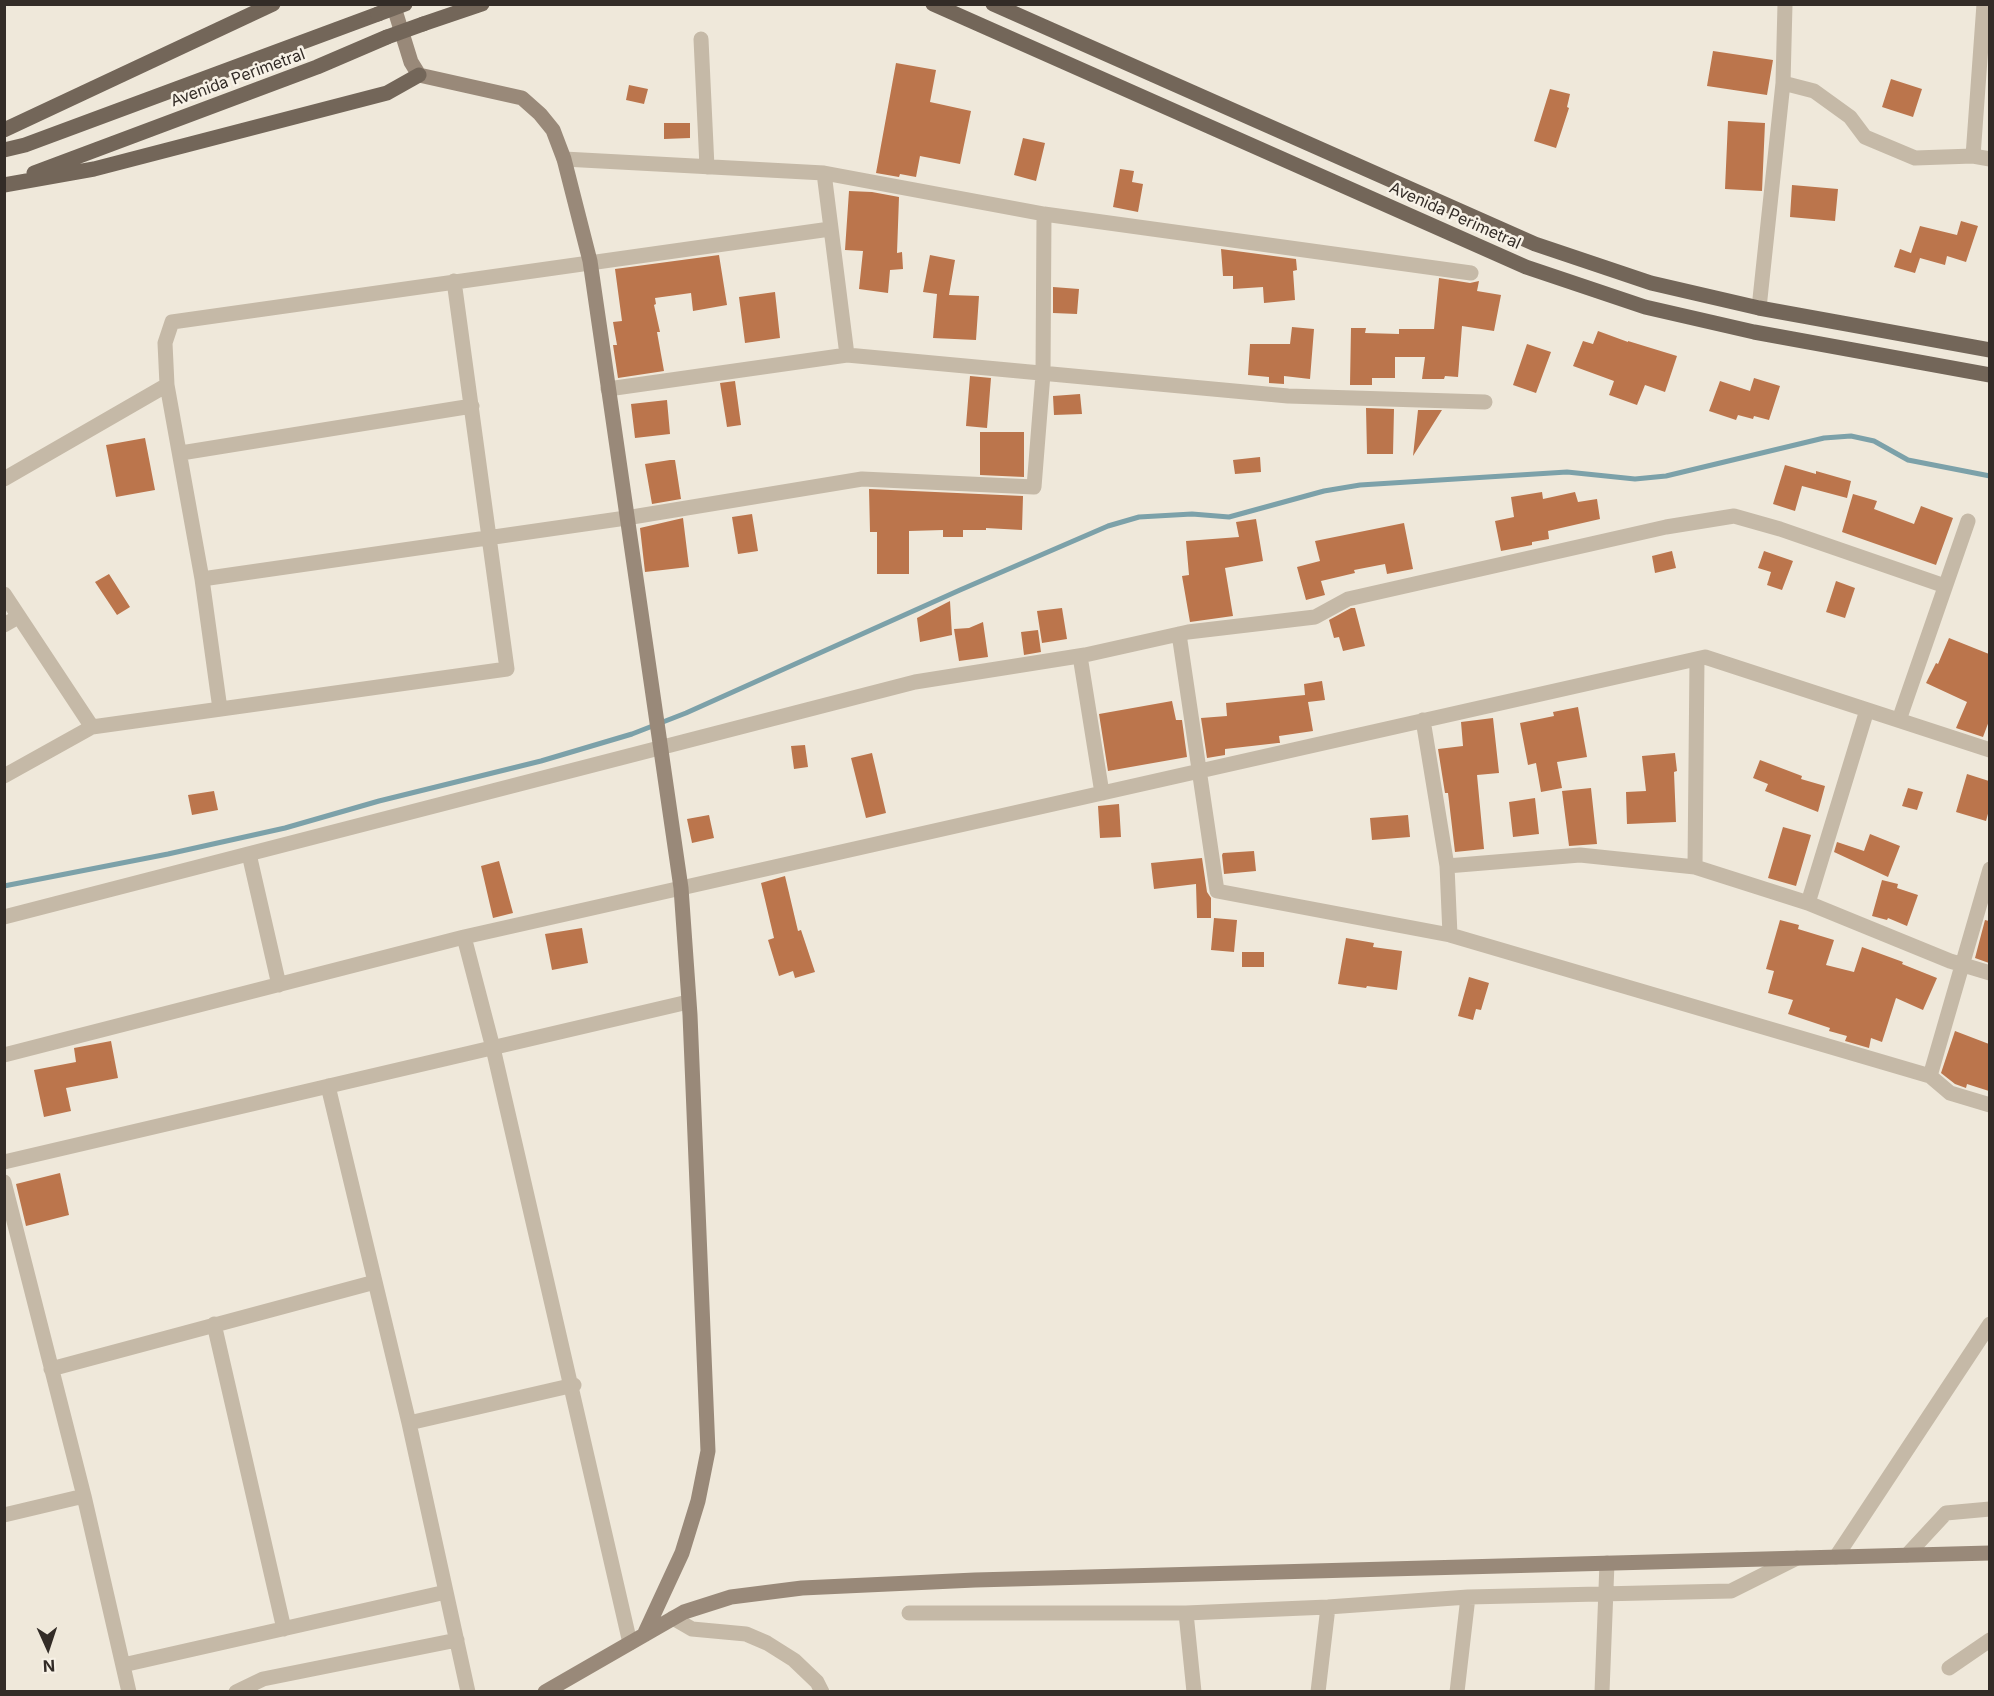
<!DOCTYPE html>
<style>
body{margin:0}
#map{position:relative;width:1994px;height:1696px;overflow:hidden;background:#efe8da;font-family:Inter,sans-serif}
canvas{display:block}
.frame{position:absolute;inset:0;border:6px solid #332c27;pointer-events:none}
.north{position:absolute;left:18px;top:1618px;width:60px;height:60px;-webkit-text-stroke:4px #f7f1e6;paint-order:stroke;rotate:177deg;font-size:16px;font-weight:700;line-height:24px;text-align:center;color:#332c27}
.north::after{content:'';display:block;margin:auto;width:21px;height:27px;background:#332c27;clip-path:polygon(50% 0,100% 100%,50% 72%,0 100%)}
</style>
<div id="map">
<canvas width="1994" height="1696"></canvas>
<div class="frame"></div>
<div class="north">N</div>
</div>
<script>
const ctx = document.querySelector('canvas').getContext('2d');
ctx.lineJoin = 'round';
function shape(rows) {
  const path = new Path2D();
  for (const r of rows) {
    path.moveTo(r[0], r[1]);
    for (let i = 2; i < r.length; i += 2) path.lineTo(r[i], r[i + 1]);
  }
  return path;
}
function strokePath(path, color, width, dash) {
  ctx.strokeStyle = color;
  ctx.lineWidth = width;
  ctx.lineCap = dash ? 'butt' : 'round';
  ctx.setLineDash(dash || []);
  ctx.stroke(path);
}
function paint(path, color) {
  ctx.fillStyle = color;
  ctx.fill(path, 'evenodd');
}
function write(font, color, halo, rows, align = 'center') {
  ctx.font = font + ' Inter,sans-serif';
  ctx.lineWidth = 5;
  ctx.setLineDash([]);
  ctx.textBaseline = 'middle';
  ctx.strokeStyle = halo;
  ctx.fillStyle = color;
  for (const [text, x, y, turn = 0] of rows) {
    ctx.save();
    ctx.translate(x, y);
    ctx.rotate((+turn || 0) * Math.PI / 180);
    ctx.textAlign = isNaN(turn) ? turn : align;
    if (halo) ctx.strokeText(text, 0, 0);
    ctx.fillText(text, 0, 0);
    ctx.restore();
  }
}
strokePath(shape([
 [4,886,168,854,285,828,379,801,541,761,632,734,686,713,960,590,1108,526,1139,517,1192,514,1229,517,1324,491,1360,485,1567,472,1635,479,1666,476,1824,438,1851,436,1874,441,1908,460,1990,476]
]), '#7ca1a9', 5);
paint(shape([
 [1713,51,1773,60,1767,95,1707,86],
 [896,63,936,70,930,102,971,111,960,164,920,156,916,177,900,174,899,177,876,173],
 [1891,79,1922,89,1913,117,1882,107],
 [629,85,648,89,644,104,626,100],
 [1550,89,1570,94,1567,107,1569,108,1556,148,1534,141],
 [1728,121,1765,123,1762,191,1725,189],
 [664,123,690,123,690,138,664,139],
 [1023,138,1045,143,1036,181,1014,175],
 [1120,169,1134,171,1132,182,1143,184,1138,212,1113,207],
 [1792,185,1838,189,1835,221,1790,217],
 [849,191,872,192,899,197,897,253,902,252,903,269,890,270,888,293,859,289,863,251,845,250],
 [1961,221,1978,226,1966,262,1947,256,1945,265,1920,258,1915,273,1894,267,1900,249,1911,253,1920,226,1957,235],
 [1221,249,1296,259,1297,270,1293,271,1295,300,1264,303,1263,287,1233,289,1233,276,1223,276],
 [719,255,727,305,693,311,691,293,655,298,656,304,654,305,660,332,657,332,664,371,618,378,613,345,617,345,613,322,622,321,615,269],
 [930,255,955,260,949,295,979,296,976,340,933,338,937,294,923,292],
 [1439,278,1470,283,1479,281,1477,291,1501,295,1494,331,1462,326,1458,377,1445,376,1444,379,1422,379,1425,357,1395,357,1395,378,1372,378,1372,385,1350,385,1351,328,1366,328,1365,333,1399,334,1399,329,1434,329],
 [1053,287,1079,289,1077,314,1053,313],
 [775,292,780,338,745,343,739,297],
 [1292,327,1314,329,1310,379,1284,376,1284,384,1269,383,1269,377,1248,375,1250,344,1290,344],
 [1598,331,1628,342,1628,341,1677,356,1665,392,1645,385,1637,405,1609,395,1614,381,1573,366,1583,341,1593,344],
 [1527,344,1551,352,1536,393,1513,385],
 [970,376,991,378,987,428,966,426],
 [1754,378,1780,386,1769,420,1754,416,1753,419,1738,415,1736,420,1709,411,1720,381,1750,391],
 [735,381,741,425,727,427,720,383],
 [1080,394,1082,414,1054,415,1053,396],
 [667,400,670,434,635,438,631,404],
 [1366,408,1394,409,1393,454,1367,454],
 [1418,410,1442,410,1413,456],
 [980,432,1024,432,1024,477,980,475],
 [145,438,155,490,116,497,106,445],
 [1260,457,1261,472,1235,474,1233,460],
 [670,460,675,460,681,499,652,504,645,464],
 [1785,465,1816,474,1816,471,1851,481,1847,498,1802,486,1795,511,1773,504],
 [869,489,1023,496,1022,530,986,528,986,530,963,530,963,537,943,537,943,530,909,531,909,574,877,574,877,532,870,532],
 [1542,492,1543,499,1575,492,1578,502,1597,499,1600,519,1548,531,1549,539,1532,542,1532,545,1501,551,1495,521,1514,517,1511,497],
 [1853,494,1877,501,1874,509,1914,524,1921,506,1953,518,1936,565,1842,532],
 [752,514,758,551,738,554,732,517],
 [683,518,689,567,645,572,640,528],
 [1256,519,1263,561,1225,568,1233,616,1190,622,1182,576,1189,575,1186,541,1239,537,1236,522],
 [1404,523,1413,569,1387,574,1385,564,1354,570,1355,573,1321,581,1325,595,1306,600,1297,567,1320,561,1315,541],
 [1672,551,1676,568,1655,573,1652,556],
 [1764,551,1793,561,1782,590,1767,585,1771,572,1758,568],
 [109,574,130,607,117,615,95,582],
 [1836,581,1855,588,1845,618,1826,612],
 [950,601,952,635,920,642,917,618],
 [1062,608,1067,639,1042,643,1037,611],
 [1351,608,1355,608,1365,646,1343,651,1339,637,1334,638,1329,620],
 [983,622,988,657,959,661,954,629,969,628],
 [1038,630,1041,652,1024,655,1021,632],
 [1949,638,1989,654,1989,721,1983,737,1956,728,1967,702,1926,683,1936,663,1938,664],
 [1322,681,1325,700,1308,702,1313,731,1279,736,1280,743,1278,743,1225,749,1225,755,1207,758,1201,718,1227,716,1226,703,1305,695,1304,684],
 [1172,701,1176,720,1182,720,1187,757,1108,771,1099,714],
 [1578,707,1587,757,1557,762,1562,788,1541,792,1536,763,1528,765,1520,723,1554,716,1553,712],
 [1493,718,1499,773,1477,775,1484,849,1455,852,1448,793,1445,793,1438,749,1463,746,1461,722],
 [805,745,808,767,794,769,791,746],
 [872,753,886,813,866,818,851,758],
 [1675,753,1677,771,1674,772,1676,822,1627,824,1626,792,1646,791,1642,756],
 [1760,760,1802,776,1801,779,1825,786,1818,812,1765,791,1768,784,1753,778],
 [1967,774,1989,781,1989,810,1986,821,1956,812],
 [1591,788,1597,844,1569,846,1562,791],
 [1908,788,1923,792,1917,810,1902,806],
 [214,791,218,810,192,815,188,795],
 [1535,798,1539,834,1513,837,1509,802],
 [1119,804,1121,837,1100,838,1098,806],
 [709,815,714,838,692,843,687,819],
 [1408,815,1410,837,1372,840,1370,818],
 [1783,827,1811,835,1796,886,1768,878],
 [1870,834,1900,846,1888,877,1834,852,1837,842,1864,851],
 [1254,851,1256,871,1224,874,1222,855,1223,853],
 [1202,858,1207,892,1211,898,1211,918,1197,918,1196,884,1154,889,1151,863],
 [499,861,513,913,493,918,481,866],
 [785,876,798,931,801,930,815,972,795,978,793,971,779,976,768,940,774,938,761,883],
 [1882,880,1898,884,1897,888,1918,895,1907,926,1888,918,1887,920,1872,916],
 [1214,918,1237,920,1234,952,1211,950],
 [1780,920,1799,925,1798,929,1834,940,1826,965,1854,972,1862,947,1903,962,1902,964,1937,978,1923,1010,1896,998,1882,1042,1871,1038,1869,1048,1845,1041,1847,1036,1829,1031,1830,1028,1788,1014,1793,1000,1768,993,1774,971,1766,969],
 [1985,920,1989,921,1989,963,1975,958],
 [582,928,588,963,552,970,545,934],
 [1346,938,1374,943,1373,947,1402,951,1397,990,1367,986,1366,988,1338,984],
 [1242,952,1264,952,1264,967,1242,967],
 [1469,977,1489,983,1481,1010,1476,1009,1473,1020,1458,1016],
 [1955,1031,1989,1044,1989,1091,1967,1084,1966,1088,1955,1084,1941,1073],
 [111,1041,118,1078,66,1088,71,1111,44,1117,34,1070,76,1062,74,1048],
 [60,1173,69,1215,26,1226,16,1184]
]), '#bb754c');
strokePath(shape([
 [701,39,707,167],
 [1783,83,1814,91,1850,117,1865,137,1915,158,1973,156,1990,159],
 [1973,156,1984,4],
 [564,159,824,173,1044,214,1471,273],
 [824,173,847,355],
 [1759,308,1783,83,1785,4],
 [608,389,847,355,1288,396,1485,402],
 [181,453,472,406],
 [4,479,167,385],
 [202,579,626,518,862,479,1034,487,1043,374,1044,214],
 [4,594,92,727],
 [4,625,18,617],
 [1179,634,1217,891,1450,935,1930,1076,1950,1093,1990,1105],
 [1080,656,1102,793],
 [220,709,202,579,167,385,165,343,172,322,830,229],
 [1423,720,1447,866,1450,935],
 [1899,720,1968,521],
 [4,776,92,727,507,669,454,281],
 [249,854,279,985],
 [1447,866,1580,855,1695,867,1808,903,1950,961,1990,973],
 [1695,867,1697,659],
 [1808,903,1867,710],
 [4,917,915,682,1085,655,1188,632,1315,617,1348,599,1666,527,1734,516,1780,529,1945,586],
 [464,937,493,1048,630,1643],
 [4,1055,464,937,1705,657,1990,750],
 [1930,1076,1990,869],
 [328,1086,409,1423,468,1692],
 [4,1162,688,1002],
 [4,1182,84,1496,129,1692],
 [214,1324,284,1629],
 [51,1369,375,1282],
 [409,1423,574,1385],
 [4,1515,84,1496],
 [1907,1555,1946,1513,1990,1509],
 [1836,1557,1990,1324],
 [909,1613,1186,1613,1328,1607,1468,1597,1731,1591,1797,1558],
 [1186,1613,1194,1692],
 [673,1618,692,1629,746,1634,767,1643,794,1660,817,1682,822,1692],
 [123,1665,446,1592],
 [1949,1668,1990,1640],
 [236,1692,263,1679,457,1640],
 [1318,1692,1328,1607],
 [1457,1692,1468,1597],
 [1602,1692,1607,1563]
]), '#c5b9a7', 15);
strokePath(shape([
 [393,4,411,62,419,75,522,98,540,114,553,130,564,159,590,261,681,888,690,1015,708,1451,698,1501,682,1553,644,1635],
 [545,1692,684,1612,731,1597,802,1588,975,1580,1990,1553]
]), '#998979', 15);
strokePath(shape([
 [933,4,1526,267,1645,307,1754,332,1990,375],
 [993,4,1535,244,1651,283,1759,308,1990,350],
 [423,24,482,4],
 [4,130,273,4],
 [4,150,25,145,378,14],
 [34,173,317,67,387,37],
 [4,185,94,169,387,93,419,75]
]), '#736659', 15);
strokePath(shape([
 [378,14,405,4],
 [387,37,423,24]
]), '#736659', 15);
write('16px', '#332c27', '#f7f1e6', [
 ["Avenida Perimetral",238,78,-20],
 ["Avenida Perimetral",1455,216,24]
]);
</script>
